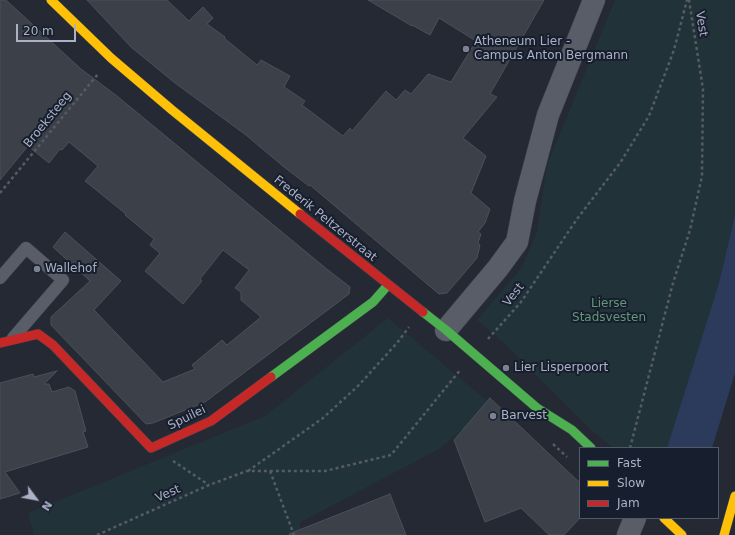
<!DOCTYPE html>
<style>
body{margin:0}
#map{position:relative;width:735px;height:535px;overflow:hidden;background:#242933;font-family:"DejaVu Sans",sans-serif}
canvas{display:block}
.legend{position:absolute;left:579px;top:447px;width:140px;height:72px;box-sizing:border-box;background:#171e2d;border:1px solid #52596a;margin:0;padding:5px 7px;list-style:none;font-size:12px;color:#abb2c6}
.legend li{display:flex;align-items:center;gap:8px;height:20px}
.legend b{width:20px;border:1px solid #52596a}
.north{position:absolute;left:16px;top:479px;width:40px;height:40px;-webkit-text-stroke:3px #171e2d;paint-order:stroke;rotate:122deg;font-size:11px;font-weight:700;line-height:16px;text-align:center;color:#abb2c6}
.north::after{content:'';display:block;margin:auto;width:14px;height:18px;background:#abb2c6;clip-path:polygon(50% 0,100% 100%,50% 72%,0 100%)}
.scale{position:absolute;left:16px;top:24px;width:60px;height:18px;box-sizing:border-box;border:2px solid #abb2c6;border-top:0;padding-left:5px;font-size:12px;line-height:14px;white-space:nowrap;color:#abb2c6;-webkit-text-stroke:3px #171e2d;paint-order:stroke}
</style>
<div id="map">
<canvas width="735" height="535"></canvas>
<ul class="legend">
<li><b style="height:5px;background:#4caf50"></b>Fast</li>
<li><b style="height:5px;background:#ffc107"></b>Slow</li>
<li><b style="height:5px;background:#c62828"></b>Jam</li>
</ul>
<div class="north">N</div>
<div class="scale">20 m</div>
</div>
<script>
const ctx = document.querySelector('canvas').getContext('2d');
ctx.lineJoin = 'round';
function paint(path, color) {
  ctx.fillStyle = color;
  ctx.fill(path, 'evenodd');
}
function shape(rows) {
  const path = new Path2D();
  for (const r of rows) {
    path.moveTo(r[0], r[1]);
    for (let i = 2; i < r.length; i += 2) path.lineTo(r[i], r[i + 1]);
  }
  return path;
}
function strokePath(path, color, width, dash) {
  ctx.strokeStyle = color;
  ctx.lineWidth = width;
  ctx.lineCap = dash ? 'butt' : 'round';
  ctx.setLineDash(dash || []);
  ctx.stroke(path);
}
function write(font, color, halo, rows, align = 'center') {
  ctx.font = font + ' "DejaVu Sans",sans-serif';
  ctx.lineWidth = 4;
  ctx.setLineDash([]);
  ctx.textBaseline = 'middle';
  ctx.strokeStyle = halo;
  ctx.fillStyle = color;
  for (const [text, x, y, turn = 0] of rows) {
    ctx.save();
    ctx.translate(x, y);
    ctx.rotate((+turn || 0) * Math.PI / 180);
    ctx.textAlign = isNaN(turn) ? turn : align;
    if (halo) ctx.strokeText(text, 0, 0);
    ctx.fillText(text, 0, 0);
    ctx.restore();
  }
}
paint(shape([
 [615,0,735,0,735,215,719,283,667,448,613,448,589,428,505,344,477,320,522,267,537,232,547,165],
 [388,318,492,405,439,449,299,523,303,535,34,535,28,513,265,416]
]), '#213339');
paint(shape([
 [735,215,735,373,712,448,667,448,719,283]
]), '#2c3b5c');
paint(shape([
 [647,518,691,518,692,519,687,535,642,535]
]), '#242933');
const building = shape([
 [0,0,6,0,81,69,117,96,328,270,350,287,349,294,205,402,153,423,146,424,51,325,51,317,90,281,53,247,65,232,121,281,94,310,163,382,195,369,192,365,222,340,227,345,261,317,241,300,241,292,235,288,249,270,223,250,200,279,202,281,183,304,145,271,160,253,150,245,154,239,125,215,126,214,85,181,98,166,69,142,62,150,60,149,49,163,28,146,0,180,0,0],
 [87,0,167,0,189,21,203,7,213,18,207,24,225,37,224,38,257,65,261,60,290,76,284,87,305,101,302,105,343,136,350,128,352,131,386,91,396,100,405,90,411,94,428,74,451,82,476,41,439,18,430,35,412,25,412,26,368,0,544,0,490,94,497,97,463,138,486,156,471,193,490,209,485,223,478,232,481,234,478,243,480,245,477,258,447,293,439,294,310,185,309,186,284,167,246,135,175,83,131,47,87,0],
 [57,371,44,384,49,384,52,392,69,387,75,391,86,431,83,432,88,447,5,472,20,493,0,499,0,383,33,374,34,377,57,371],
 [490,398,580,483,580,518,564,535,549,535,521,508,485,522,454,440,490,398],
 [390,494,406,535,290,535,289,534,390,494]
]);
paint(building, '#3b4049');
strokePath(building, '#4b505c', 1);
const lane = shape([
 [0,278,26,248,63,280,13,338]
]);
const street = shape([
 [446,330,498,268,517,242,525,201,548,115,594,0],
 [628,535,635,518]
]);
const fast = shape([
 [423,312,446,330,537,408,572,430,591,448],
 [271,377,373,302,388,285]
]);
const slow = shape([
 [51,0,111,58,172,110,300,214],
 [664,518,682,535],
 [724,535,735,496]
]);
const jam = shape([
 [300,214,423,312],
 [0,343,38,334,53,345,151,448,211,421,271,377]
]);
strokePath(lane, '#40444c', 13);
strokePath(street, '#40444c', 23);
strokePath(fast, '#40444c', 10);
strokePath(slow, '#40444c', 10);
strokePath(jam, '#40444c', 10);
strokePath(shape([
 [0,193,98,74],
 [488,339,521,302,577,219,620,163,649,116,674,50,687,0],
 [553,444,567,457],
 [630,448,673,283,690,230,702,176,703,89,689,0],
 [173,461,209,485],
 [248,471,323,418,358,386,397,343,409,327],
 [270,471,294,535],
 [97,535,209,485,247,471,325,471,391,455,461,369]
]), '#565b64', 2.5, [3, 3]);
strokePath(lane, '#595d68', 12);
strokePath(street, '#595d68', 22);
strokePath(fast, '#4caf50', 9);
strokePath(slow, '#ffc107', 9);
strokePath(jam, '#c62828', 9);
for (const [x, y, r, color] of [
 [466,49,4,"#7c8293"],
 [37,269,4,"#7c8293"],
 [506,368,4,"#7c8293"],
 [493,416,4,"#7c8293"]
]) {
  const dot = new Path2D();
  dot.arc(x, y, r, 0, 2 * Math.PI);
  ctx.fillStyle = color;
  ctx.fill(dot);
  strokePath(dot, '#171e2d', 1.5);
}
write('12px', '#abb2c6', '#171e2d', [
 ["Vest",701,24,81],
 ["Broeksteeg",48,120,-51],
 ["Frederik Peltzerstraat",325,219,39],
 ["Vest",514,295,-52],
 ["Spuilei",187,418,-26],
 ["Vest",168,494,-24]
]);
write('12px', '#abb2c6', '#171e2d', [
 ["Atheneum Lier -",474,42],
 ["Campus Anton Bergmann",474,56],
 ["Wallehof",45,269],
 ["Lier Lisperpoort",514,368],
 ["Barvest",501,416]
], 'left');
write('12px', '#619975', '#171e2d', [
 ["Lierse",609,304],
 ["Stadsvesten",609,318]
]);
</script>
